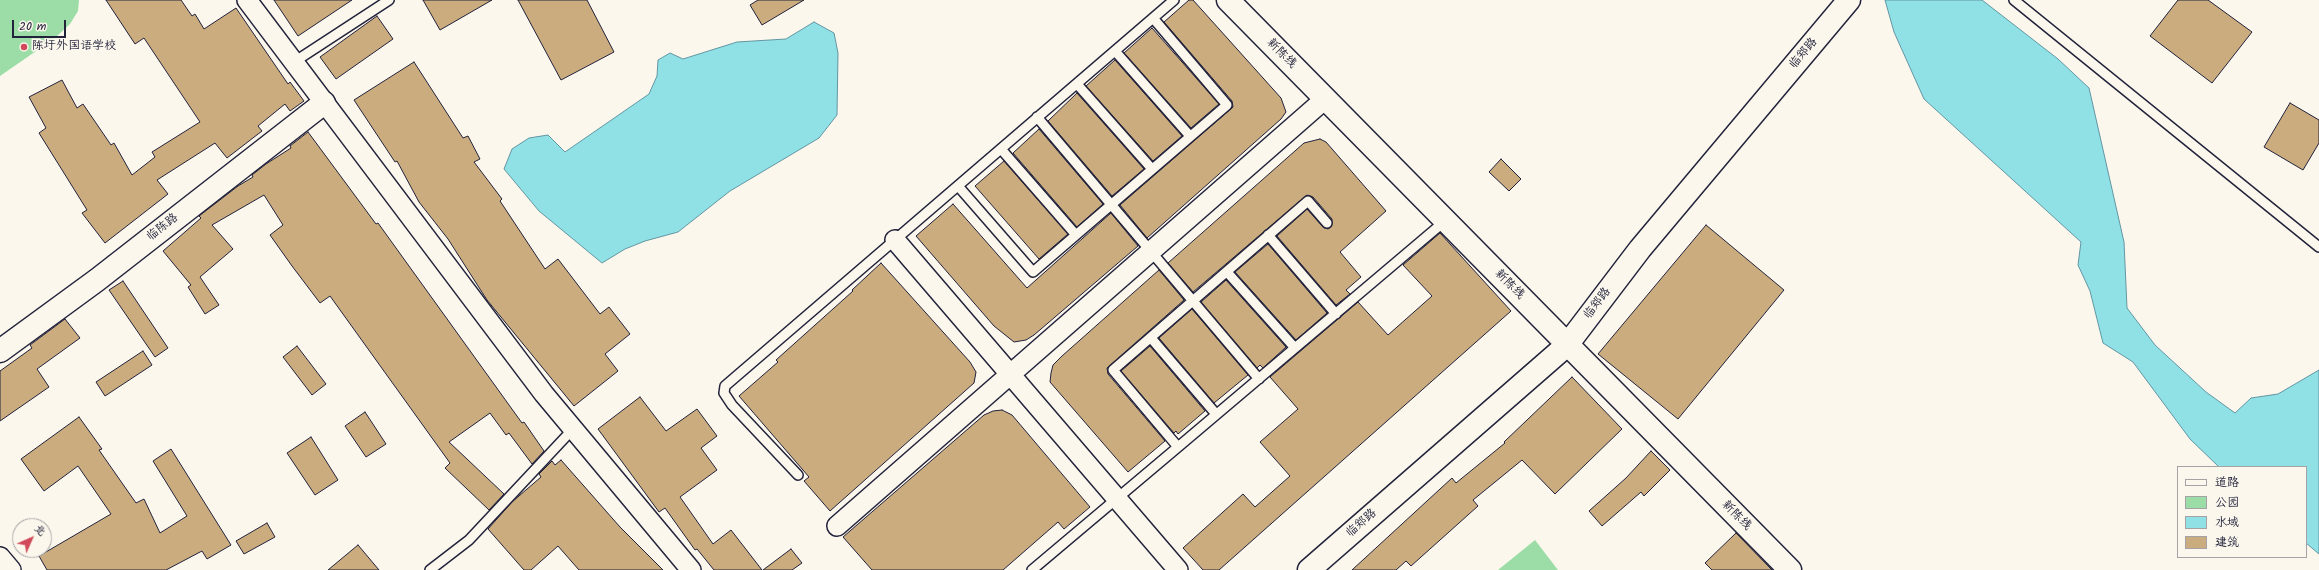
<!DOCTYPE html>
<meta charset="utf-8">
<style>
body{margin:0}
#map{position:relative;width:2319px;height:570px;overflow:hidden;background:#fbf7ec;font-family:Kalam,"LXGW WenKai TC",sans-serif}
canvas{display:block}
.legend{position:absolute;left:2177px;top:466px;width:130px;height:92px;box-sizing:border-box;background:#fbf7ec;border:1px solid #a4a2a5;margin:0;padding:5px 7px;list-style:none;font-size:12px;color:#22223b}
.legend li{display:flex;align-items:center;gap:8px;height:20px}
.legend b{width:20px;border:1px solid #a4a2a5}
.north{position:absolute;left:12px;top:518px;width:40px;height:40px;box-sizing:border-box;background:#fbf7ec;border:1px solid #a4a2a5;border-radius:50%;rotate:45deg;font-size:11px;font-weight:700;line-height:16px;text-align:center;color:#22223b}
.north::after{content:'';display:block;margin:auto;width:14px;height:18px;background:#d1495b;clip-path:polygon(50% 0,100% 100%,50% 72%,0 100%)}
.scale{position:absolute;left:12px;top:20px;width:54px;height:18px;box-sizing:border-box;border:2px solid #22223b;border-top:0;padding-left:5px;font-size:12px;line-height:14px;white-space:nowrap;color:#22223b;-webkit-text-stroke:3px #fbf7ec;paint-order:stroke}
</style>
<div id="map">
<canvas width="2319" height="570"></canvas>
<ul class="legend">
<li><b style="height:5px;background:#fbf7ec"></b>道路</li>
<li><b style="height:11px;background:#9cdda7"></b>公园</li>
<li><b style="height:11px;background:#8fe1e6"></b>水域</li>
<li><b style="height:11px;background:#cbac7f"></b>建筑</li>
</ul>
<div class="north">北</div>
<div class="scale">20 m</div>
</div>
<script>
const ctx = document.querySelector('canvas').getContext('2d');
ctx.lineJoin = 'round';
function paint(path, color) {
  ctx.fillStyle = color;
  ctx.fill(path, 'evenodd');
}
function shape(rows) {
  const path = new Path2D();
  for (const r of rows) {
    path.moveTo(r[0], r[1]);
    for (let i = 2; i < r.length; i += 2) path.lineTo(r[i], r[i + 1]);
  }
  return path;
}
function strokePath(path, color, width, dash) {
  ctx.strokeStyle = color;
  ctx.lineWidth = width;
  ctx.lineCap = dash ? 'butt' : 'round';
  ctx.setLineDash(dash || []);
  ctx.stroke(path);
}
function write(font, color, halo, rows, align = 'center') {
  ctx.font = font + ' Kalam,"LXGW WenKai TC",sans-serif';
  ctx.lineWidth = 3.5;
  ctx.setLineDash([]);
  ctx.textBaseline = 'middle';
  ctx.strokeStyle = halo;
  ctx.fillStyle = color;
  for (const [text, x, y, turn = 0] of rows) {
    ctx.save();
    ctx.translate(x, y);
    ctx.rotate((+turn || 0) * Math.PI / 180);
    ctx.textAlign = isNaN(turn) ? turn : align;
    if (halo) ctx.strokeText(text, 0, 0);
    ctx.fillText(text, 0, 0);
    ctx.restore();
  }
}
paint(shape([
 [0,0,79,0,78,11,70,24,55,38,0,76],
 [1535,540,1558,570,1498,570]
]), '#9cdda7');
const water = shape([
 [1982,0,2058,59,2089,88,2124,242,2127,308,2155,345,2206,392,2235,413,2251,398,2278,394,2319,370,2319,554,2306,543,2306,467,2219,467,2190,439,2133,362,2103,343,2090,291,2078,265,2081,242,1924,99,1894,32,1885,0,1982,0],
 [814,22,834,33,838,53,837,115,819,138,730,191,678,232,645,241,625,249,602,263,539,211,504,169,512,149,529,138,548,135,565,152,649,94,657,76,658,60,670,53,683,59,737,42,786,39,814,22]
]);
paint(water, '#8fe1e6');
strokePath(water, '#6395a2', 1);
const building = shape([
 [106,0,181,0,192,16,195,14,204,29,236,8,288,84,290,82,304,101,290,111,285,104,258,126,262,131,227,158,215,143,157,180,168,194,105,243,82,213,87,210,39,133,46,128,29,97,62,80,77,108,83,104,111,145,114,143,132,175,155,157,152,152,200,122,144,38,135,44,106,0],
 [274,0,352,0,298,36,274,0],
 [423,0,492,0,440,30,423,0],
 [518,0,587,0,614,52,561,80,518,0],
 [758,0,804,0,762,25,750,5,758,0],
 [1189,0,1193,0,1281,98,1286,112,1281,119,1147,238,1120,205,1233,107,1232,101,1164,22,1189,0],
 [2178,0,2208,0,2252,32,2212,83,2150,36,2178,0],
 [377,16,393,39,336,79,320,57,377,16],
 [1152,28,1219,104,1191,128,1124,53,1152,28],
 [1115,60,1182,136,1153,161,1086,86,1115,60],
 [414,62,463,138,468,136,480,159,474,162,502,199,500,201,545,269,558,259,600,314,609,307,630,334,605,354,618,371,574,406,487,300,448,239,419,202,397,161,395,162,354,100,414,62],
 [1077,93,1144,169,1112,196,1048,121,1077,93],
 [2290,103,2319,120,2319,143,2303,170,2264,147,2290,103],
 [1039,129,1103,204,1077,227,1013,153,1039,129],
 [308,132,376,224,378,223,522,423,524,422,544,451,532,464,509,433,506,435,490,413,449,442,504,494,489,510,445,468,450,463,330,296,320,303,292,266,270,235,283,225,264,195,212,225,233,249,200,277,219,305,205,314,188,287,191,285,163,251,201,218,199,216,238,186,253,177,252,175,266,164,291,148,290,146,308,132],
 [1320,139,1326,142,1386,211,1340,252,1361,277,1346,290,1350,294,1336,305,1277,236,1307,209,1323,227,1328,229,1331,227,1332,219,1313,197,1307,195,1193,292,1168,263,1304,143,1320,139],
 [1501,159,1521,179,1509,191,1489,172,1501,159],
 [1004,161,1068,234,1039,259,975,186,1004,161],
 [953,204,1027,288,1111,213,1138,246,1034,335,1026,340,1014,342,994,326,916,236,953,204],
 [1706,225,1784,290,1678,419,1598,354,1706,225],
 [1440,233,1511,311,1219,570,1203,570,1183,548,1243,494,1255,507,1290,476,1260,442,1298,409,1270,377,1358,302,1388,335,1432,296,1403,265,1440,233],
 [1268,244,1327,313,1296,340,1235,272,1268,244],
 [881,263,970,362,976,372,974,383,830,511,804,481,809,477,739,396,778,362,776,360,853,291,852,290,881,263],
 [1159,270,1184,300,1107,368,1108,374,1165,441,1128,472,1050,382,1051,373,1053,365,1062,356,1159,270],
 [1226,280,1286,347,1263,368,1260,365,1257,368,1201,302,1226,280],
 [123,281,168,348,155,357,109,290,123,281],
 [1192,309,1248,375,1214,403,1159,338,1192,309],
 [65,319,80,338,37,369,49,387,0,421,0,371,32,348,30,345,65,319],
 [297,346,326,384,312,395,283,357,297,346],
 [1150,346,1205,411,1178,434,1176,431,1174,433,1121,371,1150,346],
 [143,351,152,365,105,396,96,382,143,351],
 [1572,377,1622,429,1555,494,1522,460,1473,500,1478,506,1411,566,1406,561,1396,570,1352,570,1452,478,1456,483,1505,443,1504,442,1572,377],
 [640,397,666,431,697,409,717,436,701,448,717,470,680,497,713,544,731,530,762,570,714,570,697,549,695,550,665,508,659,512,598,429,640,397],
 [1002,410,1012,415,1090,507,1064,529,1058,522,1003,570,872,570,843,537,984,415,993,411,1002,410],
 [365,412,386,444,366,457,345,426,365,412],
 [79,417,102,449,99,450,136,503,144,499,160,533,187,516,153,461,171,449,231,545,207,559,202,551,166,570,47,570,39,556,111,514,78,466,44,491,21,459,79,417],
 [311,437,338,480,315,495,287,453,311,437],
 [1651,451,1670,470,1644,496,1641,492,1602,526,1589,511,1626,478,1651,451],
 [561,460,620,527,663,570,579,570,558,546,531,570,524,570,488,529,512,502,541,477,539,474,552,461,555,465,561,460],
 [267,523,275,537,244,554,236,541,267,523],
 [1736,533,1772,570,1712,570,1705,563,1736,533],
 [358,545,379,570,328,570,358,545],
 [791,549,802,563,792,570,763,570,791,549]
]);
paint(building, '#cbac7f');
strokePath(building, '#22223b', 1);
const lane = shape([
 [2014,0,2319,247],
 [1115,51,1190,136],
 [294,62,389,0],
 [1077,84,1152,169],
 [1037,117,1259,379],
 [1001,149,1076,235],
 [958,186,1033,272,1227,105,1153,18],
 [1327,223,1308,201,1113,370,1178,447,1445,221],
 [1268,235,1336,314],
 [1227,272,1295,348],
 [1151,338,1216,414],
 [798,475,732,405,724,393,725,386,1174,0],
 [430,570,469,540,573,429],
 [1032,570,1178,447]
]);
const street = shape([
 [247,0,544,394,691,570],
 [895,240,1178,570],
 [837,526,1325,99],
 [0,557,11,570]
]);
const secondary = shape([
 [1228,0,1790,570],
 [0,351,97,280,324,103],
 [1309,570,1567,345,1640,249,1849,0]
]);
strokePath(lane, '#22223b', 12);
strokePath(street, '#22223b', 22);
strokePath(secondary, '#22223b', 25);
strokePath(lane, '#fbf7ec', 9);
strokePath(street, '#fbf7ec', 19);
strokePath(secondary, '#fbf7ec', 22);
for (const [x, y, r, color] of [
 [24,47,4,"#d1495b"]
]) {
  const dot = new Path2D();
  dot.arc(x, y, r, 0, 2 * Math.PI);
  ctx.fillStyle = color;
  ctx.fill(dot);
  strokePath(dot, '#fbf7ec', 1.5);
}
write('12px', '#22223b', '#fbf7ec', [
 ["陈圩外国语学校",32,47]
], 'left');
write('12px', '#22223b', '#fbf7ec', [
 ["新陈线",1281,54,45],
 ["临郑路",1804,54,-50],
 ["临陈路",163,228,-38],
 ["新陈线",1509,285,45],
 ["临郑路",1598,304,-53],
 ["新陈线",1736,516,45],
 ["临郑路",1362,524,-41]
]);
</script>
